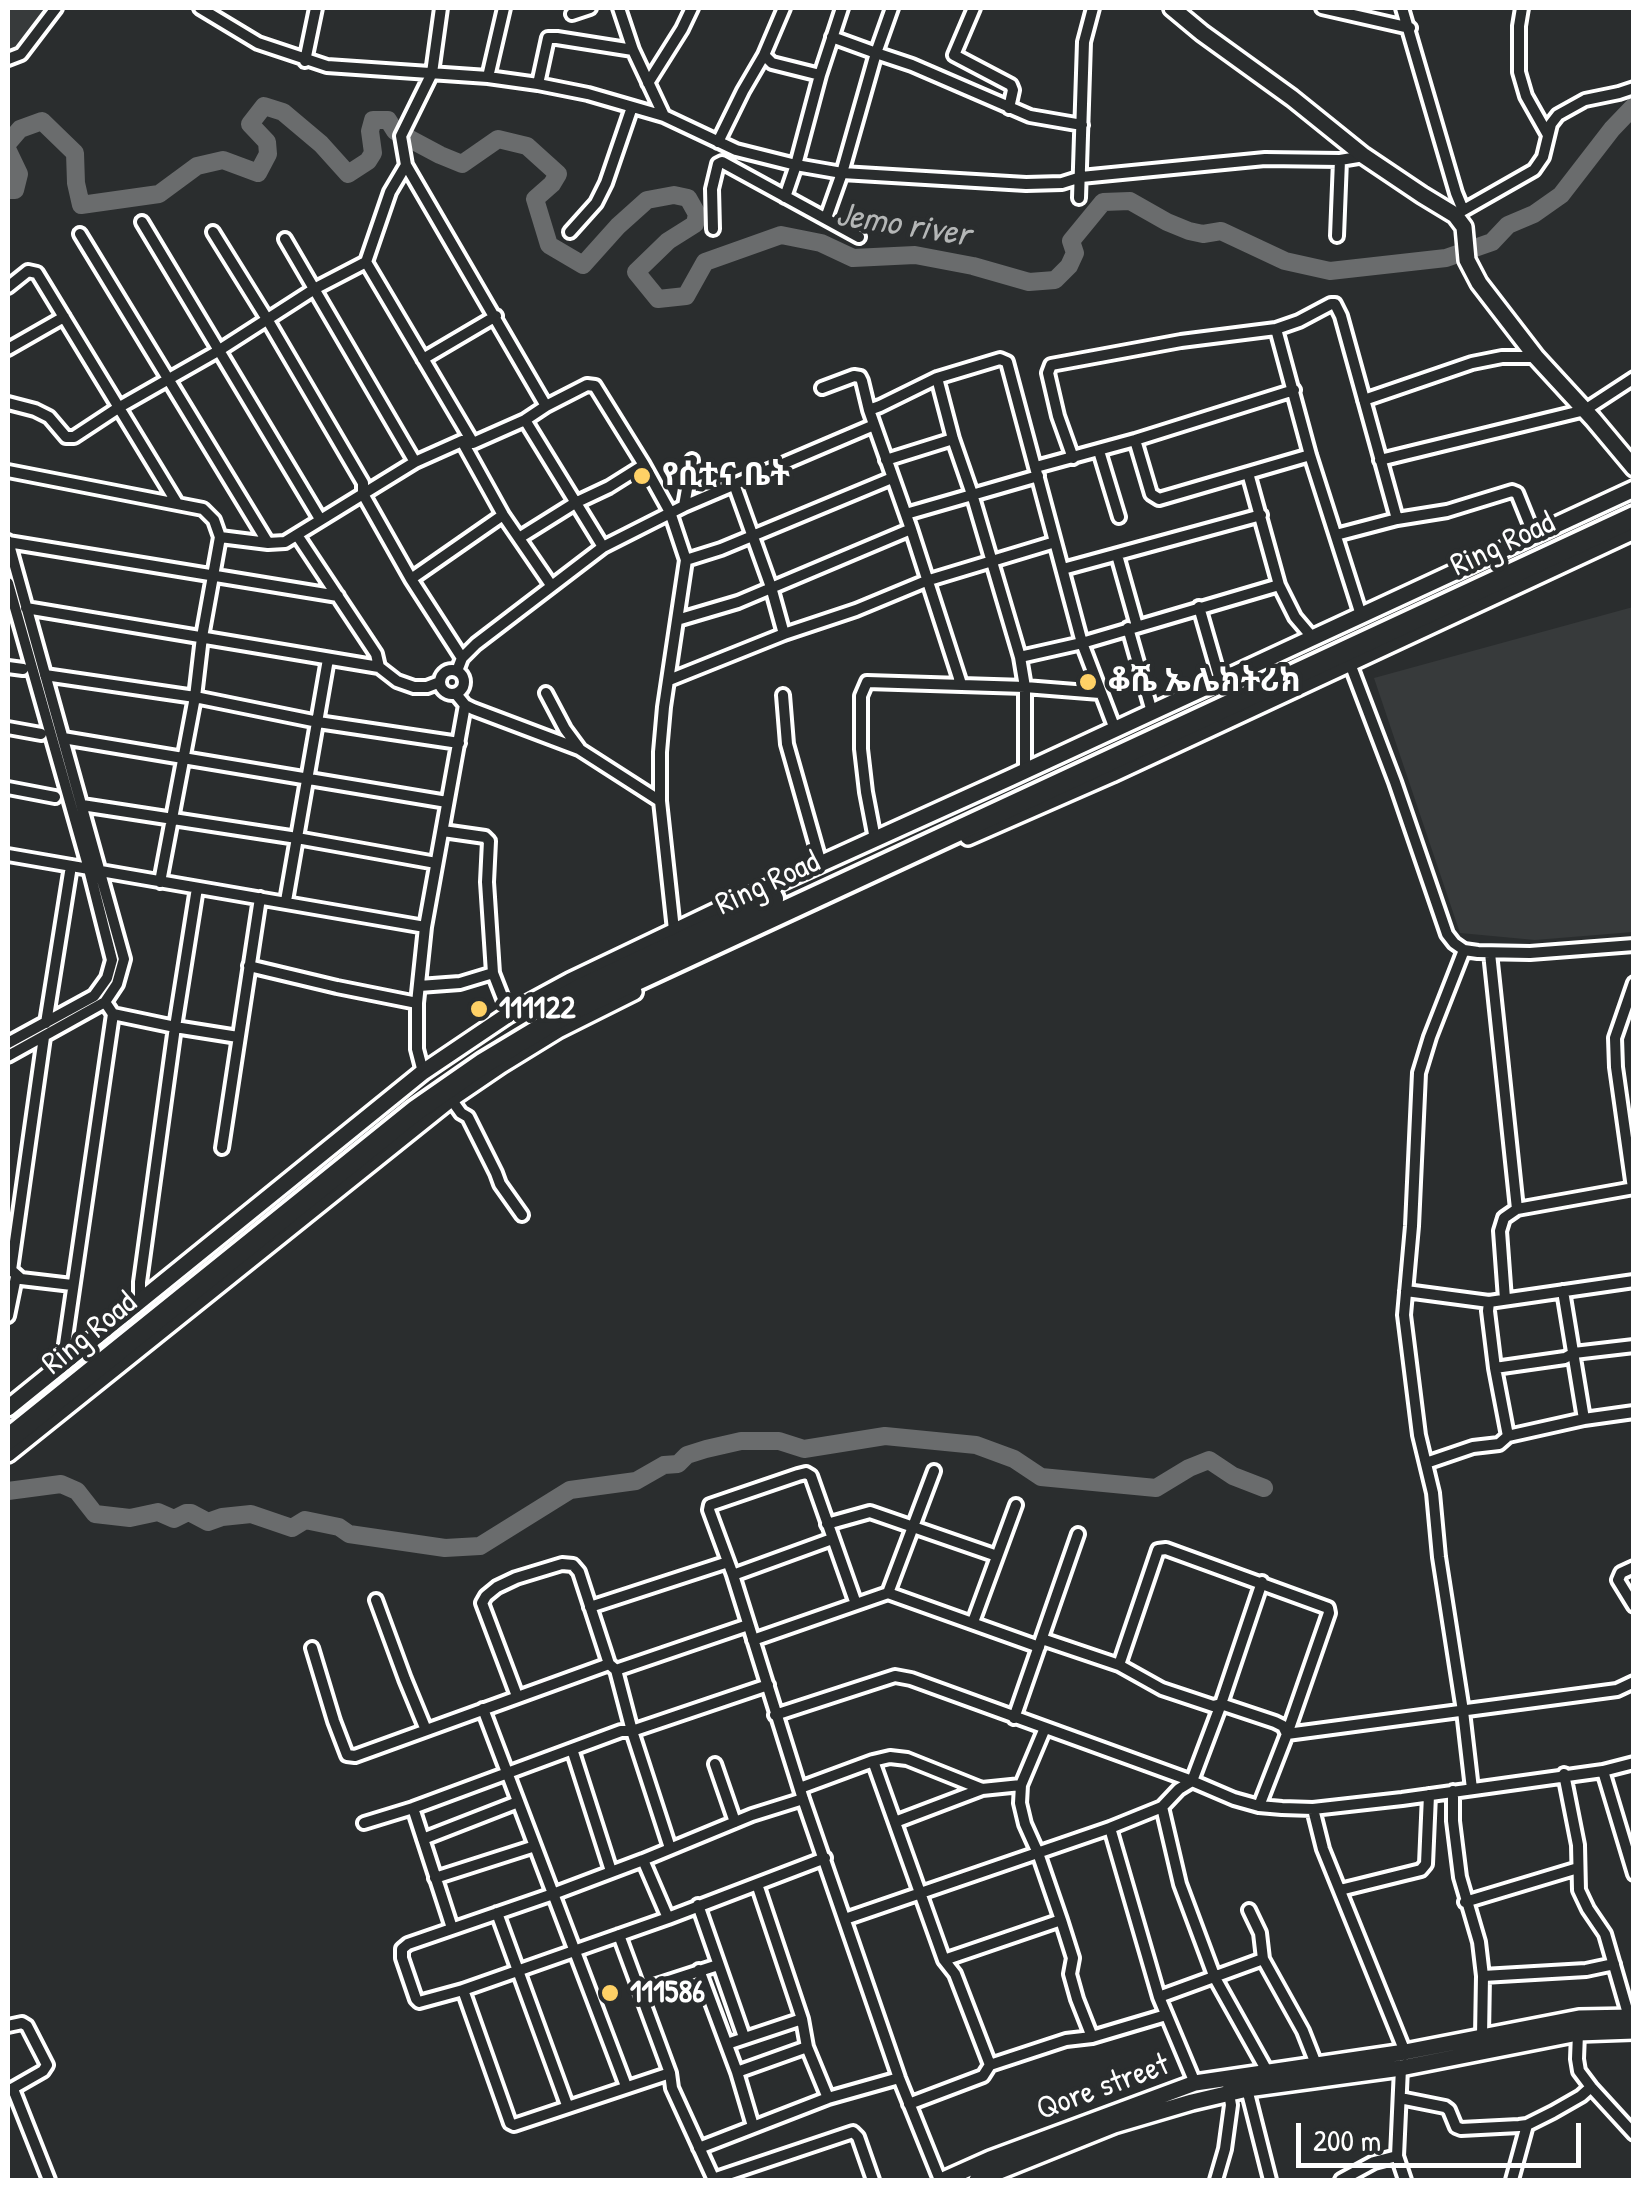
<!DOCTYPE html>
<meta charset="utf-8">
<style>
body{margin:0}
#map{position:relative;width:1641px;height:2188px;overflow:hidden;background:#2a2d2e;font-family:"Patrick Hand",sans-serif}
canvas{display:block}
.frame{position:absolute;inset:0;border:10px solid #fff;pointer-events:none}
.scale{position:absolute;left:1296px;top:2123px;width:285px;height:45px;box-sizing:border-box;border:5px solid #fff;border-top:0;padding-left:12px;font-size:30px;line-height:35px;white-space:nowrap;color:#fff;-webkit-text-stroke:8px #2a2d2e;paint-order:stroke}
</style>
<div id="map">
<canvas width="1641" height="2188"></canvas>
<div class="frame"></div>
<div class="scale">200 m</div>
</div>
<script>
const ctx = document.querySelector('canvas').getContext('2d');
ctx.lineJoin = 'round';
function paint(path, color) {
  ctx.fillStyle = color;
  ctx.fill(path, 'evenodd');
}
function shape(rows) {
  const path = new Path2D();
  for (const r of rows) {
    if (r.length === 3) {
      path.moveTo(r[0] + r[2], r[1]);
      path.arc(r[0], r[1], r[2], 0, 2 * Math.PI);
      continue;
    }
    path.moveTo(r[0], r[1]);
    for (let i = 2; i < r.length; i += 2) path.lineTo(r[i], r[i + 1]);
  }
  return path;
}
function strokePath(path, color, width, dash) {
  ctx.strokeStyle = color;
  ctx.lineWidth = width;
  ctx.lineCap = dash ? 'butt' : 'round';
  ctx.setLineDash(dash || []);
  ctx.stroke(path);
}
function write(font, color, halo, rows, align = 'center') {
  ctx.font = font + ' "Patrick Hand","Noto Sans Ethiopic",sans-serif';
  ctx.lineWidth = 9;
  ctx.setLineDash([]);
  ctx.textBaseline = 'middle';
  ctx.strokeStyle = halo;
  ctx.fillStyle = color;
  for (const [text, x, y, turn = 0] of rows) {
    ctx.save();
    ctx.translate(x, y);
    ctx.rotate((+turn || 0) * Math.PI / 180);
    ctx.textAlign = isNaN(turn) ? turn : align;
    if (halo) ctx.strokeText(text, 0, 0);
    ctx.fillText(text, 0, 0);
    ctx.restore();
  }
}
paint(shape([
 [8,8,48,8,13,57,8,58],
 [1633,607,1633,932,1535,940,1460,933,1374,678]
]), '#373a3b');
strokePath(shape([
 [8,143,20,129,42,121,75,153,76,183,81,205,159,194,197,166,223,160,258,173,268,154,267,142,250,124,264,106,283,112,321,144,348,174,368,161,373,153,370,131,373,120,388,120,395,131,440,155,462,164,498,139,527,146,558,174,552,184,535,199,549,245,583,265,618,226,647,200,674,195,688,198,697,214,695,224,668,241,636,272,658,299,686,296,705,262,781,235,821,243,853,258,915,255,973,266,1029,282,1055,280,1069,266,1075,253,1071,241,1103,202,1130,201,1167,222,1189,231,1203,234,1221,231,1285,261,1330,271,1446,258,1492,242,1508,225,1534,214,1561,195,1612,129,1634,106],
 [8,151,19,174,15,190,8,190],
 [8,1491,61,1484,77,1491,95,1514,130,1518,158,1512,174,1519,186,1513,191,1513,208,1522,222,1517,251,1514,292,1528,305,1520,339,1527,349,1534,445,1548,480,1546,570,1490,636,1481,664,1465,678,1464,687,1455,706,1449,741,1441,779,1441,804,1449,885,1436,976,1445,1014,1459,1041,1477,1156,1488,1189,1468,1209,1460,1233,1476,1264,1488]
]), '#6a6c6d', 18);
const street = shape([
 [200,8,258,43,327,66,488,77,538,84,588,94,664,116,633,50,619,8],
 [441,8,432,73,401,136,406,165,546,406],
 [784,8,764,55,772,63,820,75],
 [842,8,820,75,796,165,842,173,1026,184,1062,183,1081,177,1265,159,1340,160,1364,156],
 [974,8,954,55,1011,85,1013,90,1009,108],
 [1322,8,1410,28],
 [1402,8,1456,193,1463,210],
 [1522,8,1519,26,1519,72,1526,96,1548,135],
 [572,14,590,8],
 [832,37,876,53,892,8],
 [8,59,21,54,56,8],
 [305,61,316,8],
 [488,77,504,8],
 [648,83,682,29,692,8],
 [538,84,548,38,557,38,633,50],
 [664,116,736,150,796,165,785,197],
 [718,142,743,91,764,55],
 [1079,198,1084,42,1093,8],
 [1455,215,1534,170,1543,157,1551,124,1558,115,1585,100,1619,93,1634,88],
 [826,218,842,173,876,53,912,65,1030,116,1082,125],
 [142,222,320,519],
 [713,229,712,189,718,164,722,162,859,237],
 [213,232,267,319,363,483,363,494,411,579,462,658],
 [570,232,596,203,606,183,632,107],
 [80,234,268,543],
 [1337,236,1340,160],
 [285,239,415,462],
 [366,262,473,443],
 [8,287,28,271,37,273,177,503],
 [1276,329,1310,455,1361,615],
 [8,349,64,317],
 [423,359,496,316],
 [937,378,953,439,972,494,1020,657,1025,687,1025,771],
 [822,388,854,376,860,377,862,381,869,410,911,529,961,684],
 [1364,400,1472,363,1502,357,1536,357],
 [8,403,35,410,49,417,66,437,74,437,118,408,218,351,316,288,366,262,390,192,406,165],
 [869,410,880,406,937,378,1000,359,1007,362,1082,643,1115,729],
 [525,420,603,547],
 [1135,440,1151,494,1159,499,1310,455],
 [462,441,503,515,551,585],
 [1099,451,1119,517],
 [1073,458,1058,416,1048,373,1051,365,1181,341,1276,329,1299,321,1331,304,1335,304,1341,316,1397,519],
 [886,460,953,439],
 [1380,460,1585,410,1634,378],
 [1036,467,1135,440,1294,390],
 [8,471,203,509,214,520,220,537,202,637,195,697,160,882],
 [1248,473,1279,585,1295,617,1312,637],
 [734,484,771,587,784,634],
 [684,506,874,425],
 [906,514,1038,476],
 [297,535,376,654,379,667],
 [1336,535,1397,519,1447,511,1512,491,1517,493,1534,535],
 [220,537,268,543,285,542,415,462,462,441,473,443,525,420,546,406,587,385,595,386,644,465,670,512,686,560,664,707,660,752,660,801],
 [519,538,575,503,609,487,644,465],
 [8,541,124,959,117,984,105,1002,8,1056],
 [8,542,338,596],
 [1117,555,1137,626],
 [686,560,721,549,892,478],
 [1063,569,1261,515],
 [411,579,503,515],
 [8,583,89,869,112,960,107,978,94,996,8,1043],
 [1199,607,1220,680],
 [26,608,379,667,397,681,414,687,427,687,440,682],
 [677,620,738,602,911,529],
 [1128,628,1152,712],
 [1020,657,1082,643,1279,585],
 [1349,661,1395,782,1447,934,1454,943,1464,950,1478,952,1530,953,1634,945],
 [8,667,23,669],
 [452,682,12],
 [457,671,462,658,476,644,603,547,684,506,692,460],
 [45,675,195,697,318,722,459,743],
 [669,680,784,634,856,610,926,581,1055,542],
 [546,693,565,729,579,748],
 [456,694,465,705,473,709,579,749,660,801,674,930],
 [783,695,787,744,821,864],
 [8,728,41,734],
 [63,738,447,802],
 [8,788,55,797],
 [82,805,297,838,436,863],
 [443,831,485,837,489,841,487,882,493,973,509,1014],
 [875,839,866,792,861,749,861,696,867,682,1025,687,1100,693],
 [8,855,425,927],
 [286,901,328,659],
 [1464,950,1430,1037,1419,1073,1412,1226,1404,1315,1419,1435,1433,1493,1439,1557,1463,1711,1472,1789],
 [1490,953,1517,1209,1634,1188],
 [249,966,337,987,417,1003],
 [419,986,460,983,493,973],
 [113,1014,175,1027,238,1037],
 [46,1023,71,866],
 [44,1037,11,1270,21,1279,72,1285],
 [423,1072,417,1049,417,1003,425,927,465,705],
 [451,1099,461,1113,468,1117,496,1173,500,1184,522,1215],
 [222,1148,260,898],
 [1633,1188,1616,1067,1615,1038,1634,983],
 [1406,1291,1489,1302,1634,1281],
 [1563,1291,1584,1419],
 [1505,1299,1500,1231,1504,1218,1517,1209],
 [140,1301,140,1282,175,1027,197,888],
 [1489,1302,1488,1311,1495,1368,1508,1436],
 [8,1316,16,1277],
 [62,1365,113,1014,105,1002],
 [1495,1368,1565,1358,1574,1353,1634,1346],
 [1426,1463,1473,1447,1499,1444,1508,1436,1584,1419,1634,1412],
 [827,1524,870,1512,997,1556],
 [1634,1567,1621,1573,1618,1580,1634,1606],
 [733,1575,832,1539],
 [888,1593,934,1471],
 [376,1600,405,1679,426,1730],
 [856,1604,811,1476,806,1473,798,1475,710,1505,709,1510,733,1575,803,1799,899,2078,940,2180],
 [590,1607,728,1562],
 [973,1622,1016,1505],
 [1042,1639,1119,1665,1162,1689,1213,1706,1221,1704,1275,1722,1283,1726,1287,1734,1617,1690,1634,1682],
 [753,1640,888,1593,1039,1647],
 [312,1648,334,1721,347,1755,355,1756,609,1664],
 [1119,1665,1158,1550,1166,1549,1328,1608,1329,1613,1287,1734,1259,1806],
 [616,1670,748,1625],
 [517,1696,482,1603,486,1596,497,1587,516,1578,562,1564,573,1565,579,1572,609,1664,616,1670,632,1731,670,1848],
 [483,1709,626,2086],
 [775,1715,895,1676,911,1679,1192,1781,1234,1799,1259,1806,1282,1808,1313,1809,1402,1799,1603,1771,1634,1763],
 [1014,1718,1078,1534],
 [1045,1728,1021,1785,1020,1803,1025,1824,1038,1853,1061,1920,1073,1958,1070,1974,1077,1999,1092,2037],
 [572,1749,611,1871],
 [873,1761,944,1960,955,1974,990,2065],
 [715,1764,735,1822],
 [1603,1771,1634,1874],
 [1564,1774,1578,1845,1579,1890,1588,1909,1605,1934,1629,2017],
 [800,1788,873,1761,890,1757,907,1759,982,1789],
 [1453,1791,1453,1821,1460,1877,1479,1942,1483,1976,1482,2036],
 [803,1799,752,1815,643,1860,553,1894,408,1944,402,1949,402,1958,416,1999,419,2002,463,1990,668,1918,825,1858],
 [1162,1807,1180,1884,1215,1978,1267,2071],
 [413,1808,452,1928],
 [1313,1809,1323,1849,1405,2052],
 [895,1822,982,1789,1021,1785],
 [364,1823,413,1808,621,1731,632,1731,768,1685],
 [1110,1828,1159,1997,1195,2083],
 [423,1839,518,1802],
 [643,1860,668,1918],
 [435,1878,535,1846],
 [757,1884,802,2019,807,2047,828,2098],
 [1340,1890,1421,1870,1426,1864,1429,1795],
 [1465,1902,1578,1868],
 [698,1905,744,2037],
 [1249,1910,1260,1933,1263,1959,1303,2031,1316,2064],
 [497,1913,567,2105],
 [845,1919,1110,1828,1162,1807,1179,1789,1192,1781,1221,1704,1262,1582],
 [619,1935,670,2073,672,2088,714,2180],
 [944,1960,1061,1920],
 [699,1970,737,2072,753,2126],
 [1483,1976,1586,1970,1614,1964],
 [463,1990,510,2123,514,2125,670,2073],
 [641,1990,718,1965],
 [1159,1997,1263,1959],
 [8,2026,22,2023,27,2026,47,2065,43,2071,8,2091],
 [1578,2033,1577,2059,1579,2071,1591,2087,1634,2134],
 [727,2044,802,2019],
 [1401,2068,1397,2156,1405,2180],
 [737,2072,807,2047],
 [13,2089,49,2180],
 [1247,2089,1270,2180],
 [1400,2098,1445,2107,1449,2110,1456,2127,1461,2129,1519,2126,1527,2125,1553,2112,1581,2096,1591,2087],
 [909,2104,983,2076,990,2065,1066,2040,1092,2037,1166,2015],
 [699,2148,828,2098,899,2078],
 [713,2179,853,2132,858,2137,873,2180],
 [1216,2180,1225,2149,1231,2105,1228,2088],
 [1341,2180,1374,2162,1397,2156],
 [1512,2180,1527,2125]
]);
const secondary = shape([
 [1172,8,1202,33,1292,98,1364,156,1422,195,1455,215,1464,227,1467,260,1479,283,1536,357,1593,419,1634,468],
 [968,837,1112,774,1634,531],
 [8,1408,423,1072,509,1014,570,981,723,908,1010,778,1634,489],
 [8,1454,451,1099,501,1065,558,1030,634,992],
 [943,2180,990,2159,1195,2083,1405,2052,1579,2018,1634,2017],
 [977,2180,1114,2125,1192,2102,1247,2089,1401,2068,1578,2033,1634,2031]
]);
const highway = shape([
 [547,1008,580,989,773,899],
 [8,1439,415,1111,484,1063,572,1010,1634,517]
]);
strokePath(street, '#fff', 18);
strokePath(secondary, '#fff', 22);
strokePath(highway, '#fff', 28);
strokePath(street, '#2a2d2e', 10);
strokePath(secondary, '#2a2d2e', 15);
strokePath(highway, '#2a2d2e', 20);
for (const [x, y, r, color] of [
 [642,476,10,"#ffd166"],
 [1088,682,10,"#ffd166"],
 [479,1009,10,"#ffd166"],
 [610,1993,10,"#ffd166"]
]) {
  const dot = new Path2D();
  dot.arc(x, y, r, 0, 2 * Math.PI);
  ctx.fillStyle = color;
  ctx.fill(dot);
  strokePath(dot, '#2a2d2e', 4);
}
write('bold 32px', '#fff', '#2a2d2e', [
 ["የሲቲና ቤት",662,476],
 ["ቆሼ ኤሌክትሪክ",1108,682],
 ["111122",499,1009],
 ["111586",630,1993]
], 'left');
write('32px', '#fff', '#2a2d2e', [
 ["Ring Road",1503,545,-25],
 ["Ring Road",768,884,-25],
 ["Ring Road",90,1334,-39],
 ["Qore street",1103,2088,-20]
]);
write('italic 35px', '#b4b6b6', '#2a2d2e', [
 ["Jemo river",903,226,9]
]);
</script>
